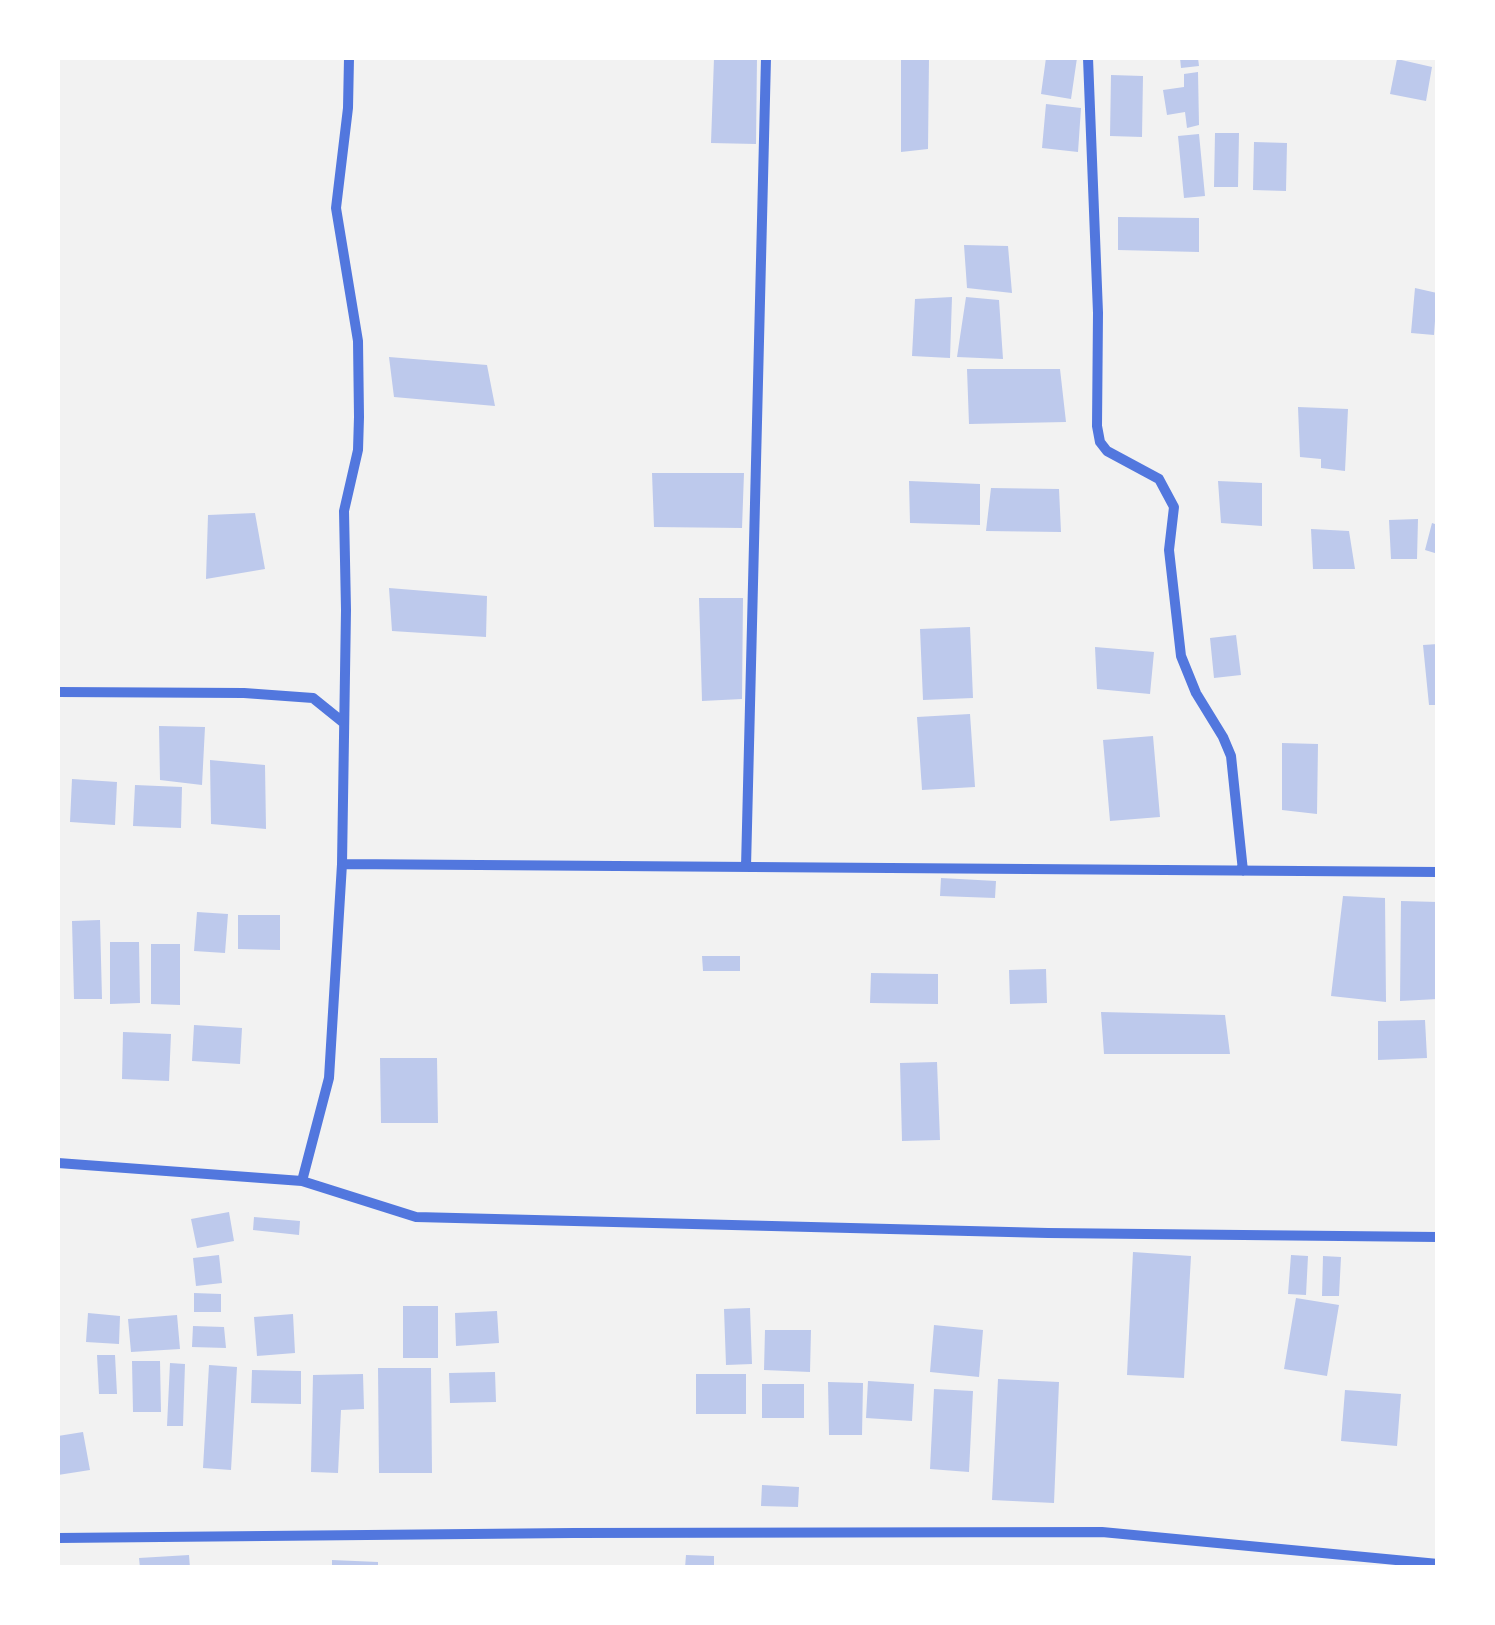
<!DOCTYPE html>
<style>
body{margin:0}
#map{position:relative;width:1495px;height:1625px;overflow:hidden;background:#f2f2f2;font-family:"Roboto Condensed",sans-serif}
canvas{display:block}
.frame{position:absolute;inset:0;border:60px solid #fff;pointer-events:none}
</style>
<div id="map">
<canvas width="1495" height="1625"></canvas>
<div class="frame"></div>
</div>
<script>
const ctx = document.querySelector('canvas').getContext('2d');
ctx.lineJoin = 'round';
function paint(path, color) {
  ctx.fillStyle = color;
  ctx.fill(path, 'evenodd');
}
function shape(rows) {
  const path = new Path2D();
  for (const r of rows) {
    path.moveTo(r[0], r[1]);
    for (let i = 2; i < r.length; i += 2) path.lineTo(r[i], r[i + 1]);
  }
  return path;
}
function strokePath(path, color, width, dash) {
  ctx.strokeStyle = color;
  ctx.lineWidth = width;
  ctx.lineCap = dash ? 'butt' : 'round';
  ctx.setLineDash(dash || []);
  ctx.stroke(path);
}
paint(shape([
 [714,58,757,58,756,144,711,143],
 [901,58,929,58,928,149,901,152],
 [1046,58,1077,58,1071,99,1041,94],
 [1180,58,1198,58,1199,66,1181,68],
 [1397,59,1432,67,1426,101,1390,94],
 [1198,72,1199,125,1187,128,1185,112,1167,115,1163,90,1184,87,1184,74],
 [1111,75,1143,76,1142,137,1110,136],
 [1046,104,1081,108,1078,152,1042,148],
 [1215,133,1239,133,1238,187,1214,187],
 [1199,134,1205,196,1184,198,1178,136],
 [1254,142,1287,143,1286,191,1253,190],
 [1118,217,1199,218,1199,252,1118,250],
 [964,245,1008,246,1012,293,967,288],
 [1415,288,1437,293,1434,335,1411,333],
 [952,297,950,358,912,356,915,299],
 [966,297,999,300,1003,359,957,357],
 [389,357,487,365,495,406,394,397],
 [967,369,1060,369,1066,422,969,424],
 [1298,407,1348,409,1345,471,1321,468,1321,459,1300,457],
 [652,473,744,473,742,528,654,527],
 [909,481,980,484,980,525,910,523],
 [1218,481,1262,483,1262,526,1221,523],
 [991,488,1059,489,1061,532,986,531],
 [255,513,265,569,206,579,208,515],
 [1418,519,1417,559,1391,559,1389,520],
 [1432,523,1438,525,1438,554,1425,550],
 [1311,529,1349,531,1355,569,1313,569],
 [389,588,487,596,486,637,392,631],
 [699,598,743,598,742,699,702,701],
 [970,627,973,698,923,700,920,629],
 [1236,635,1241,675,1214,678,1210,638],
 [1438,644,1438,705,1429,705,1423,645],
 [1095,647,1154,652,1150,694,1097,689],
 [970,714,975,787,922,790,917,717],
 [159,726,205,727,202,785,160,780],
 [1153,736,1160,817,1110,821,1103,740],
 [1282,743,1318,744,1317,814,1282,810],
 [210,760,265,765,266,829,211,824],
 [72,779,117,782,115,825,70,822],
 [135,785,182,787,181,828,133,826],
 [941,878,996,881,995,898,940,896],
 [1343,896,1385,898,1386,1002,1331,996],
 [1401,901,1438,902,1438,999,1400,1001],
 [197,912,228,914,225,953,194,951],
 [238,915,280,915,280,950,238,949],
 [100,920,102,999,74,999,72,921],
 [110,942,139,942,140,1003,110,1004],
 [151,944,180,944,180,1005,151,1004],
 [702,956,740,956,740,971,703,971],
 [1046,969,1047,1003,1010,1004,1009,970],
 [871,973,938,974,938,1004,870,1003],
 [1101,1012,1225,1015,1230,1054,1104,1054],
 [1425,1020,1427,1058,1378,1060,1378,1021],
 [194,1025,242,1028,240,1064,192,1061],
 [123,1032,171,1034,169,1081,122,1079],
 [380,1058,437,1058,438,1123,381,1123],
 [937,1062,940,1140,902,1141,900,1063],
 [229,1212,234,1241,197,1248,191,1219],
 [254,1217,300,1221,299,1235,253,1230],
 [1133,1252,1191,1256,1184,1378,1127,1375],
 [219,1255,222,1283,196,1286,193,1258],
 [1291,1255,1308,1256,1306,1295,1288,1294],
 [1323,1256,1341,1257,1339,1296,1322,1296],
 [194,1293,221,1294,221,1312,194,1312],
 [1296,1298,1339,1305,1327,1376,1284,1369],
 [403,1306,438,1306,438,1358,403,1358],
 [750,1308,752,1364,726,1365,724,1309],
 [497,1311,499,1343,456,1346,455,1313],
 [88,1313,120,1316,119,1344,86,1342],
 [293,1314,295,1353,257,1356,254,1317],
 [177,1315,180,1349,131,1352,128,1319],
 [934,1325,983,1330,979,1377,930,1372],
 [193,1326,224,1327,226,1348,192,1347],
 [765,1330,811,1330,810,1372,764,1370],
 [97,1355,115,1355,117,1394,99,1394],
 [132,1361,160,1361,161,1412,133,1412],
 [170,1363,185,1364,183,1426,167,1426],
 [209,1365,237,1367,231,1470,203,1468],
 [378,1368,431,1368,432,1473,379,1473],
 [252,1370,301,1371,301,1404,251,1403],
 [495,1372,496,1402,450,1403,449,1373],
 [363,1374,364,1409,341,1410,338,1473,311,1472,313,1375],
 [696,1374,746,1374,746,1414,696,1414],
 [998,1379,1059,1382,1054,1503,992,1500],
 [868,1381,914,1384,912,1421,866,1418],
 [828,1382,863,1383,862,1435,829,1435],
 [762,1384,804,1384,804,1418,762,1418],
 [934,1389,973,1391,969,1472,930,1469],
 [1345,1390,1401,1394,1397,1446,1341,1441],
 [83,1432,90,1470,58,1475,58,1436],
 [762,1485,799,1487,798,1507,761,1506],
 [189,1555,190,1568,140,1568,139,1558],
 [686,1555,714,1556,714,1568,685,1568],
 [332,1560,378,1562,378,1568,332,1568]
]), '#bdc9ec');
strokePath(shape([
 [1088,58,1098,313,1097,426,1100,442,1107,451,1159,479,1174,507,1169,550,1181,656,1196,693,1223,737,1231,756,1243,871],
 [58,692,244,693,313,698,344,723],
 [342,864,1438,872],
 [746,867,766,58],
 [58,1163,302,1181,416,1217,1048,1233,1438,1237],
 [302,1181,329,1078,342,864,346,610,344,511,358,450,359,417,358,341,336,208,348,108,349,58],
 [58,1538,573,1533,1102,1532,1438,1564]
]), '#5277de', 10);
</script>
